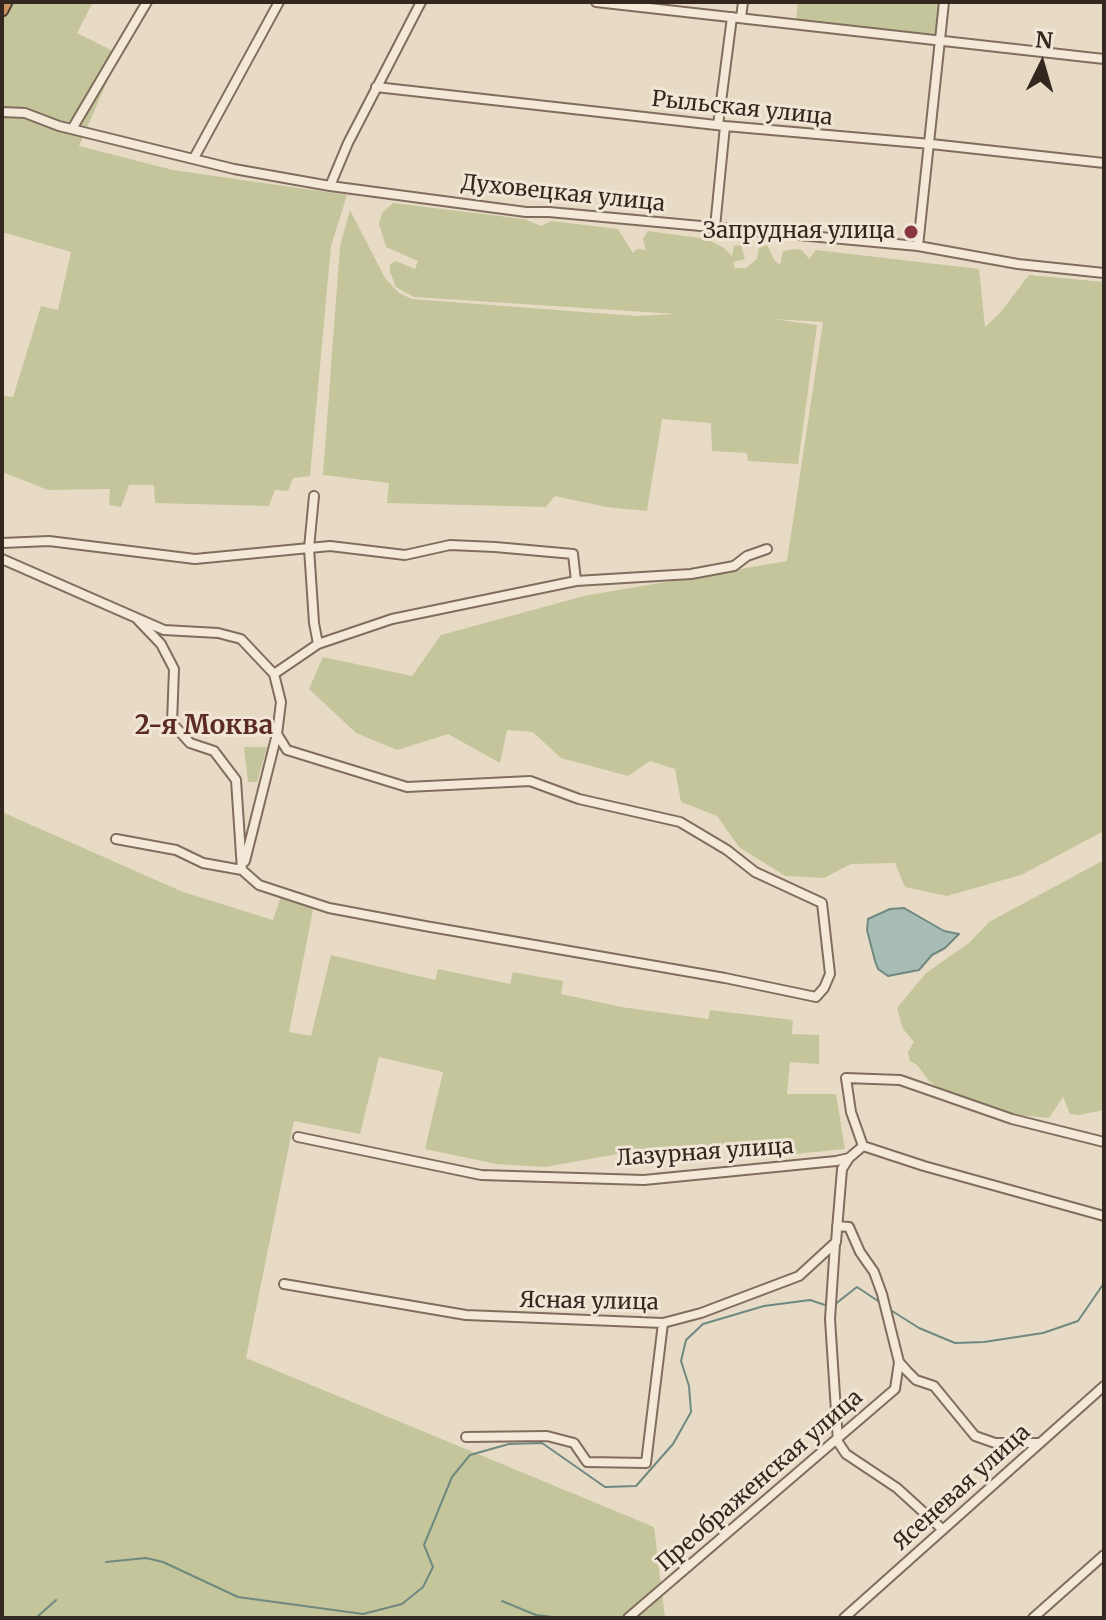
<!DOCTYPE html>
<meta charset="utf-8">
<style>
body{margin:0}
#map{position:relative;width:1106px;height:1620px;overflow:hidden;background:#e8dbc6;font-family:Merriweather,serif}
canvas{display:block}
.frame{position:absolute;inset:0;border:4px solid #332720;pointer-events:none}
.north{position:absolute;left:1002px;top:24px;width:80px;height:80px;-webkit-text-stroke:6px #f1e6d5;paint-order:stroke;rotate:5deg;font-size:22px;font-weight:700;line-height:32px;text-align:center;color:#332720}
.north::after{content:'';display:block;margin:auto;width:28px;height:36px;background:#332720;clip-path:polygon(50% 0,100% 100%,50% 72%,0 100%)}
</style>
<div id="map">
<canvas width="1106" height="1620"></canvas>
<div class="frame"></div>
<div class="north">N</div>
</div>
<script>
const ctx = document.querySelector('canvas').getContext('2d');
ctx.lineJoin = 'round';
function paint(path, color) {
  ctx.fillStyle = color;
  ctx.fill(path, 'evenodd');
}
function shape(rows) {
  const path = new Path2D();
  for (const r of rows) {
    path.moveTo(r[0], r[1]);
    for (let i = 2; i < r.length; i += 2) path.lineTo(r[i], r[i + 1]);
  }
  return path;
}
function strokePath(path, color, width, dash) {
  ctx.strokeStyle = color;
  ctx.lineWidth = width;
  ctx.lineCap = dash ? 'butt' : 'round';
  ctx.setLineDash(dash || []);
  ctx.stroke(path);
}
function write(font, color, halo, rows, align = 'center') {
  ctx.font = font + ' Merriweather,serif';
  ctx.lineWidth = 6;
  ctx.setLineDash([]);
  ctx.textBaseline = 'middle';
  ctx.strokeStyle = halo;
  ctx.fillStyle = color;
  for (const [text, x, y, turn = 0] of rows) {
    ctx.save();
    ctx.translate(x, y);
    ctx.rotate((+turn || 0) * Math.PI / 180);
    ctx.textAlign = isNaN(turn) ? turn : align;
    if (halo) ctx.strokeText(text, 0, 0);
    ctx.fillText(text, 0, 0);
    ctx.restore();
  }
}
paint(shape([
 [4,2,93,2,77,33,119,54,79,146,173,170,347,195,331,246,310,476,293,478,288,491,275,490,269,506,155,503,154,485,129,485,121,507,109,505,110,489,48,490,2,472,2,396,13,397,41,306,58,310,71,252,2,232,2,6],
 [798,2,940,2,937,33,921,36,796,21],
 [393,203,524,219,541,226,551,221,618,229,633,253,637,249,646,250,643,239,648,231,707,239,724,248,732,256,734,246,741,245,745,259,733,262,735,268,746,268,757,259,759,248,767,245,775,261,780,265,783,251,795,249,802,250,809,259,816,250,979,269,985,327,1000,313,1029,275,1104,282,1104,831,1021,875,947,896,905,887,895,863,851,864,824,878,785,876,739,847,717,816,681,802,675,769,650,761,628,776,561,758,533,732,507,730,500,763,448,734,397,750,356,733,309,689,323,657,412,676,441,635,584,596,787,561,823,322,773,319,817,325,798,464,748,461,747,453,712,451,711,423,662,419,647,511,606,507,555,496,546,507,387,503,389,483,323,475,340,246,350,210,385,278,399,293,412,299,636,316,677,314,414,297,396,287,390,272,390,264,396,261,415,269,418,261,386,247,379,224,382,213],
 [244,747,267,747,257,782,248,782],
 [2,812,183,892,273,920,281,896,314,905,289,1032,311,1036,331,955,435,980,438,969,510,984,513,972,563,981,561,994,621,1007,708,1019,710,1010,793,1020,792,1034,819,1035,819,1064,790,1062,787,1094,836,1094,845,1149,785,1155,782,1146,656,1147,545,1167,496,1164,425,1149,443,1072,379,1057,360,1134,294,1121,246,1358,654,1527,665,1618,2,1618],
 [1104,860,1104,1110,1079,1115,1070,1114,1063,1097,1049,1118,1008,1114,951,1097,929,1081,917,1065,910,1061,908,1052,914,1042,903,1029,897,1008,926,973,969,943,989,922]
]), '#c4c59b');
const water = shape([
 [904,908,944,931,959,934,945,948,932,955,919,970,888,976,878,969,875,961,867,930,868,919,890,909,904,908]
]);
paint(water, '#a7bcb4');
strokePath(water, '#6f8980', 2);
strokePath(shape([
 [834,1305,857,1287,881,1303],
 [889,1309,919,1328,955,1343,984,1342,1043,1333,1078,1321,1104,1283],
 [106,1562,146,1558,163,1562,238,1597,363,1614,402,1604,423,1587,433,1567,424,1545,452,1477,470,1455,509,1444,542,1443,605,1487,636,1486,673,1444,691,1412,689,1386,681,1361,686,1340,703,1324,764,1306,810,1300,828,1306],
 [502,1601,536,1615,560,1618],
 [36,1618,56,1600]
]), '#6f8980', 2);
const minor = shape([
 [596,2,1104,59],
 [741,18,743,2],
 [376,87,725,126,931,144,1104,163],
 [2,112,25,113,59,126,234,169,330,186,526,212,549,212,918,246,1018,264,1104,273],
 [718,125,732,17],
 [72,129,147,2],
 [194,158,279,2],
 [330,186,348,143,421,2],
 [715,227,725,126],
 [918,246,944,2],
 [314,496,309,548,314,623,318,644],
 [2,543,49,541,195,559,330,546,405,555,450,545,495,547,573,554,576,581],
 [2,559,164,630,218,633,241,639,274,674,281,702,277,734,245,861],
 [138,620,161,644,174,669,172,723,190,743,214,751,236,780,242,870,259,885,329,908,425,926,725,978,816,997,824,988,830,974,822,903,755,872,727,850,680,822,579,799,530,781,407,787,287,750,277,734],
 [274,674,318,644,392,619,576,581,691,574,734,566,747,556,767,549],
 [116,839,176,850,203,863,242,870],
 [298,1137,481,1175,644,1180,836,1161,849,1158,863,1146,924,1166,1104,1216],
 [863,1146,851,1112,846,1078,900,1080,1012,1119,1104,1142],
 [837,1226,849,1227,860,1252,874,1272,882,1294,899,1362,907,1371,916,1380,934,1386,975,1436,995,1443,1038,1443],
 [835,1244,830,1319,838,1442,846,1454,897,1488,942,1529],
 [284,1284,466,1315,663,1323,701,1313,799,1276,836,1242,842,1169,849,1158],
 [466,1437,547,1436,574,1443,587,1462,646,1463,663,1323],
 [628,1618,895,1389,899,1362],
 [844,1618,1104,1386],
 [1033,1618,1104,1555]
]);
const highway = shape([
 [2,10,6,2]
]);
strokePath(minor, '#816d5e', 12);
strokePath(highway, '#503d32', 15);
strokePath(minor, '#f4e9d8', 8);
strokePath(highway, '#cd9362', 11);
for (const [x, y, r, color] of [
 [911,232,8,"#89363f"]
]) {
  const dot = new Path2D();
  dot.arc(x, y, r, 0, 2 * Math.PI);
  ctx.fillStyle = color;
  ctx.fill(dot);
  strokePath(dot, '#f1e6d5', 3);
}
write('22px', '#332720', '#f1e6d5', [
 ["Рыльская улица",742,109,6],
 ["Духовецкая улица",563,194,6],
 ["Лазурная улица",705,1153,-4],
 ["Ясная улица",589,1302,1],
 ["Преображенская улица",760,1481,-41],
 ["Ясеневая улица",962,1488,-42]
]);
write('22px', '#332720', '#f1e6d5', [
 ["Запрудная улица",895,232]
], 'right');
write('bold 26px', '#5b2a25', '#f1e6d5', [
 ["2-я Моква",204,727]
]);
</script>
